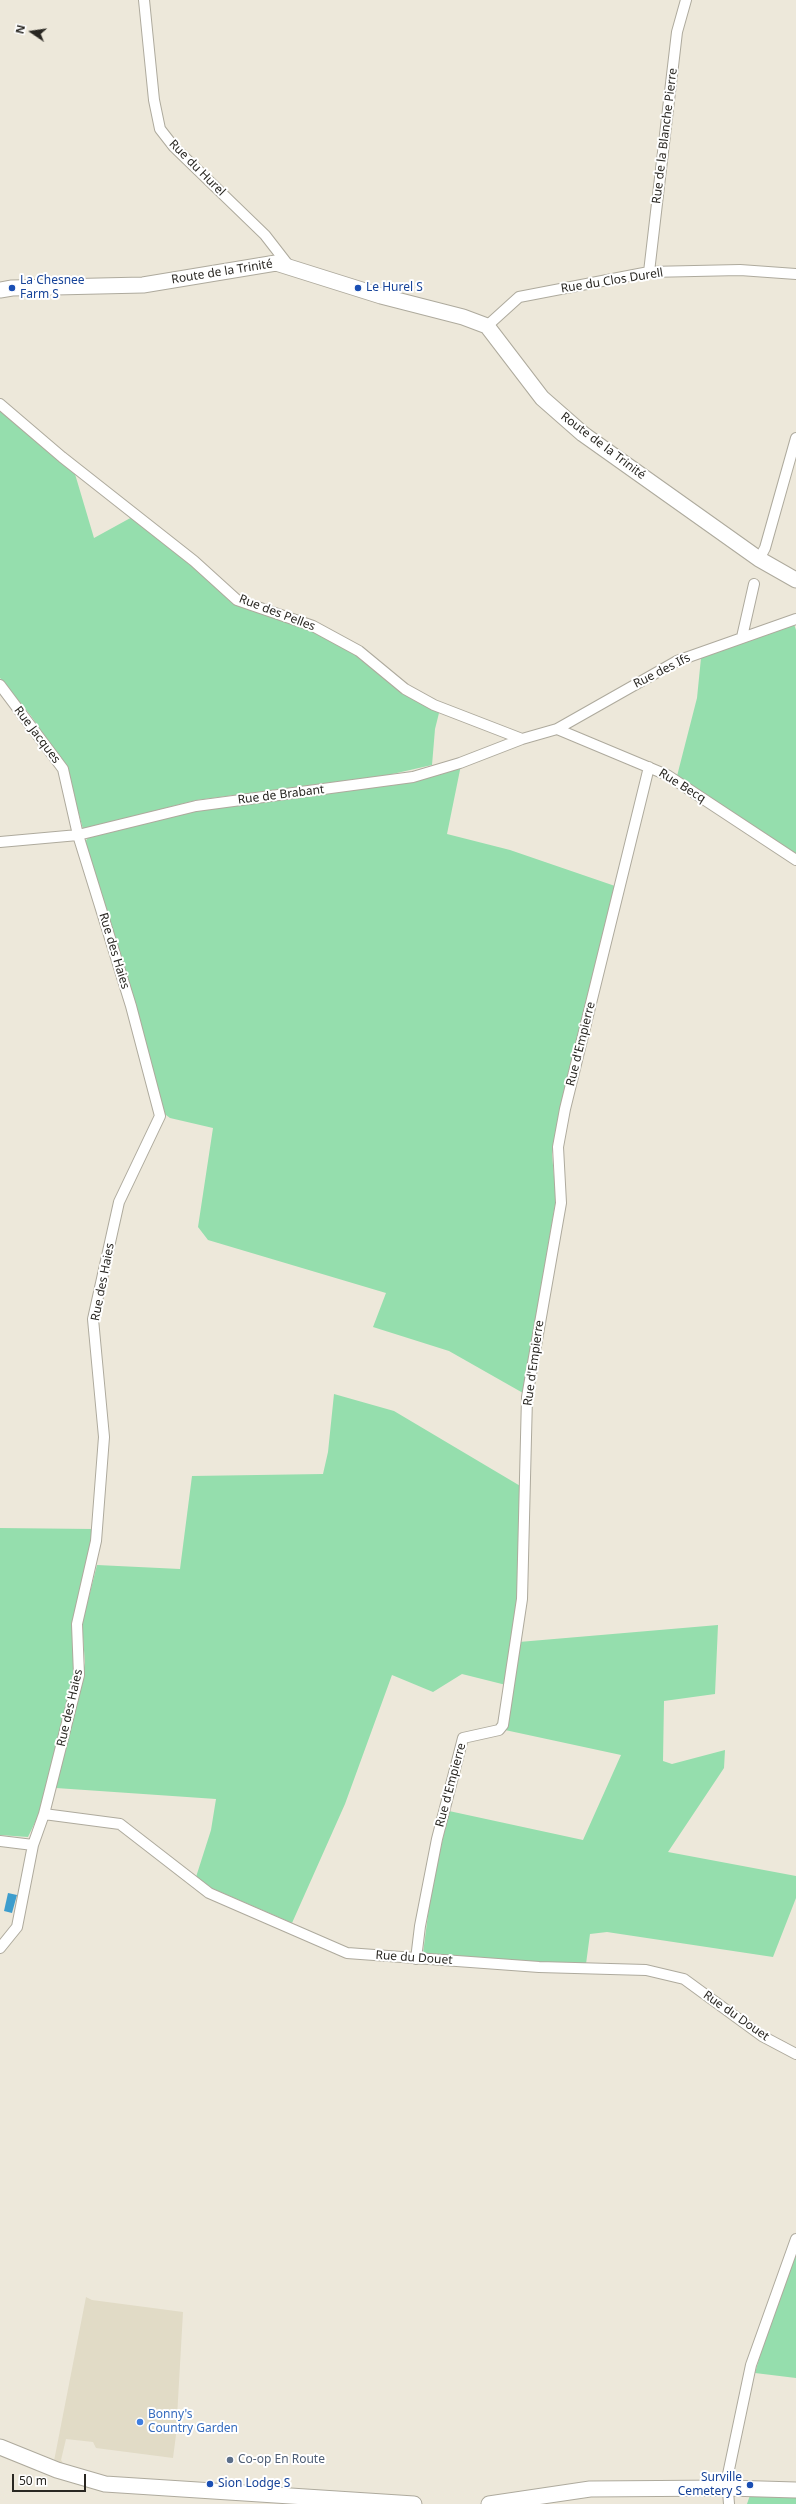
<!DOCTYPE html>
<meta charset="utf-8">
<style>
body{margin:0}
#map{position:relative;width:796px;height:2504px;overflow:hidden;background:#ede8da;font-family:"Noto Sans",sans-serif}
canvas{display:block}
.north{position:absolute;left:12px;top:12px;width:40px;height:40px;-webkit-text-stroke:3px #fff;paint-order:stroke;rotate:283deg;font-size:11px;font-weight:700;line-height:16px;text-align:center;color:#292722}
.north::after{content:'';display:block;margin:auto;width:14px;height:18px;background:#292722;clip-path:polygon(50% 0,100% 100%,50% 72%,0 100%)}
.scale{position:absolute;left:12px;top:2474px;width:74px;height:18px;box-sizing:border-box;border:2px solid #292722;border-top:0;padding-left:5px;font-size:12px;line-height:14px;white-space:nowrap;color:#292722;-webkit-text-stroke:3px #fff;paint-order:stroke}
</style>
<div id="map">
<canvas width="796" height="2504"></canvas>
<div class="north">N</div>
<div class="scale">50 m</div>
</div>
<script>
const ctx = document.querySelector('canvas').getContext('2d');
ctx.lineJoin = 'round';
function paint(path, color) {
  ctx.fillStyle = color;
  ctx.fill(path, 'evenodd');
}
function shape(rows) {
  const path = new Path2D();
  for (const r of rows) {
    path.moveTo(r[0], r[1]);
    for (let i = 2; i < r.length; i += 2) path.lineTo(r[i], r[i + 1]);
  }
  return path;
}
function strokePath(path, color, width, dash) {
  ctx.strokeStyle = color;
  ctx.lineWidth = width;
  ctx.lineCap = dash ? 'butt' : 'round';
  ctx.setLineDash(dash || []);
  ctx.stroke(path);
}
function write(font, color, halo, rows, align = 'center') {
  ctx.font = font + ' "Noto Sans",sans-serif';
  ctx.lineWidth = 4;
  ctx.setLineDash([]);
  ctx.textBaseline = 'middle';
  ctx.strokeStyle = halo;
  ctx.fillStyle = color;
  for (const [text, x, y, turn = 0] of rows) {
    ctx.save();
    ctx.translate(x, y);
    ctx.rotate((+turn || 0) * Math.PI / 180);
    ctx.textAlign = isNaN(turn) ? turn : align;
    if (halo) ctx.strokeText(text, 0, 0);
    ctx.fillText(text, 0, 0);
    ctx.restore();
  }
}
paint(shape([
 [86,2297,92,2300,183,2312,176,2435,173,2458,96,2448,93,2442,66,2439,61,2460,64,2465,54,2461]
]), '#e1dbc6');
paint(shape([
 [0,408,79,473,75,474,94,538,134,516,233,600,307,627,349,650,440,709,435,729,432,765,388,775,197,800,83,829,66,767,31,716,0,678],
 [794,624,796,630,796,856,677,776,697,698,701,658],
 [461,765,447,834,510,850,615,886,552,1154,556,1199,523,1393,449,1351,373,1327,386,1293,208,1240,198,1227,213,1128,170,1118,162,1112,85,842,89,836,178,814,225,805,395,785],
 [334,1394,394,1411,522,1487,522,1536,515,1634,506,1685,462,1674,433,1692,392,1675,345,1804,292,1923,209,1887,196,1877,211,1830,216,1799,56,1788,85,1663,82,1624,97,1565,180,1569,192,1476,323,1474,328,1452],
 [0,1528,93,1529,76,1667,42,1808,28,1837,0,1835],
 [718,1625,715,1694,664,1701,663,1761,672,1764,725,1750,724,1768,668,1852,796,1876,796,1898,773,1957,607,1932,590,1934,586,1964,531,1963,423,1953,431,1892,449,1811,583,1840,621,1755,505,1730,519,1642],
 [796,2252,796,2378,755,2373,766,2335],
 [750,2495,796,2495,796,2504,747,2504]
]), '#95dead');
paint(shape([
 [8,1893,17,1895,12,1913,4,1911]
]), '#3d9dcd');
const street = shape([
 [144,0,154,100,160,129,174,147,265,235,289,266],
 [649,272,677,32,686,0],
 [487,326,519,297,649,272,740,270,796,274],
 [0,404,62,457,194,561,237,600,313,626,359,651,405,689,434,705,522,739],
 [759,559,765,548,796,438],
 [742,637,754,584],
 [0,685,63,769,78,835,131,1006,160,1116,119,1202,93,1319,104,1437,96,1541,77,1624,79,1675,44,1814,33,1845,17,1927,0,1948],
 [557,729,667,775,796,860],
 [0,842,78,835,196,806,413,777,460,763,522,739,557,729,677,661,796,619],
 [44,1814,120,1824,209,1893,347,1953,539,1967,646,1970,684,1979,762,2036,796,2054],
 [0,1841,33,1845],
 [416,1959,420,1926,437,1839,463,1738,499,1730,503,1725,522,1599,527,1397,561,1203,558,1147,565,1109,649,767],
 [729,2504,727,2479,751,2365,796,2239]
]);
const primary = shape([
 [0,290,12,288,143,285,276,263,381,296,463,317,487,326,542,398,583,434,759,559,796,580],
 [0,2447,57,2470,105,2484,414,2504],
 [489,2504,590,2489,728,2488,796,2490]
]);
strokePath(street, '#aeaa9d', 12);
strokePath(primary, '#aeaa9d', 17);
strokePath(street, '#fff', 10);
strokePath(primary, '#fff', 15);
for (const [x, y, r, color] of [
 [12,288,4,"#1a4fb4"],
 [358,288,4,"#1a4fb4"],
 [140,2422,4,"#3f7fe0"],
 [230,2460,4,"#5c6f8a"],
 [210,2484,4,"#1a4fb4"],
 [750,2485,4,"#1a4fb4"]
]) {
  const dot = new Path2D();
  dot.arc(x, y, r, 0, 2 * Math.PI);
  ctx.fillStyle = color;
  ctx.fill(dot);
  strokePath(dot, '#fff', 1.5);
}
write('12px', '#292722', '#fff', [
 ["Rue de la Blanche Pierre",665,136,-83],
 ["Rue du Hurel",197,168,45],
 ["Route de la Trinité",222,272,-9],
 ["Rue du Clos Durell",612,281,-9],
 ["Route de la Trinité",603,446,37],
 ["Rue des Pelles",277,613,21],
 ["Rue des Ifs",662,671,-27],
 ["Rue Jacques",37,735,53],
 ["Rue Becq",682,786,32],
 ["Rue de Brabant",281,795,-7],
 ["Rue des Haies",114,951,73],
 ["Rue d'Empierre",581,1044,-76],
 ["Rue des Haies",103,1282,-79],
 ["Rue d'Empierre",534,1363,-82],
 ["Rue des Haies",70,1708,-77],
 ["Rue d'Empierre",451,1785,-75],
 ["Rue du Douet",414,1958,4],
 ["Rue du Douet",736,2016,35]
]);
write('12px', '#164399', '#fff', [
 ["La Chesnee",20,281],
 ["Farm S",20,295],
 ["Le Hurel S",366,288],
 ["Surville",742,2478,"right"],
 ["Cemetery S",742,2492,"right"],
 ["Sion Lodge S",218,2484]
], 'left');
write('12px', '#366cbe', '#fff', [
 ["Bonny's",148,2415],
 ["Country Garden",148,2429]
], 'left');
write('12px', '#4e5e75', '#fff', [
 ["Co-op En Route",238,2460]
], 'left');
</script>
